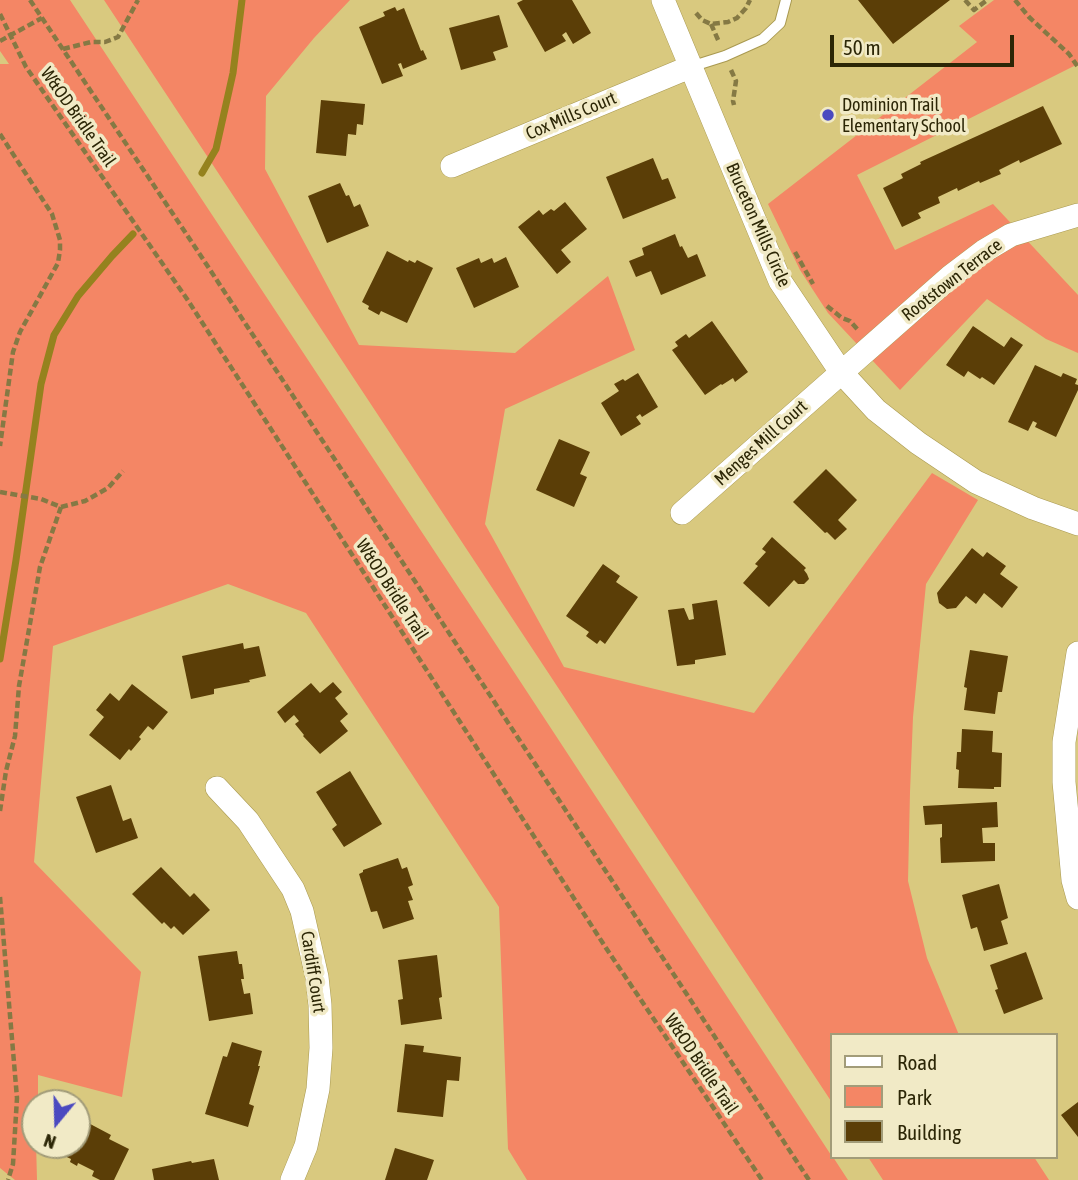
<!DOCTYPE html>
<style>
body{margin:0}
#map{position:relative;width:1078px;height:1180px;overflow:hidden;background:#d9c97f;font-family:"Asap Condensed",sans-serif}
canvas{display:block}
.legend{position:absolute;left:830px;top:1033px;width:228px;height:126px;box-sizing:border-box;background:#f1eac6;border:2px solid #a29c79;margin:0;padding:9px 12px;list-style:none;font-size:21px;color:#2c2606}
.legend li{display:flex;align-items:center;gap:14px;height:35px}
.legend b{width:35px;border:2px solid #a29c79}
.north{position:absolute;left:21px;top:1089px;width:70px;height:70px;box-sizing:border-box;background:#f1eac6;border:2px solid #a29c79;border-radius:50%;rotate:199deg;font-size:19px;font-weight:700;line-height:28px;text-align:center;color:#2c2606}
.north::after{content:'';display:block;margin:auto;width:24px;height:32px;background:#4b4ac0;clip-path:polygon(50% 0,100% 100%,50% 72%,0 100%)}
.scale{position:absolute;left:830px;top:35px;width:184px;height:32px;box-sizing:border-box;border:4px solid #2c2606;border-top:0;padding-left:9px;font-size:21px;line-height:24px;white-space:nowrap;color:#2c2606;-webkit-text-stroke:5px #f1eac6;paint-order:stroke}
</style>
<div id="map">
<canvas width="1078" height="1180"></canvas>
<ul class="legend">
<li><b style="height:9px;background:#fff"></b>Road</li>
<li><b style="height:19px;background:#f48665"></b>Park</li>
<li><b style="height:19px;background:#5b3e07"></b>Building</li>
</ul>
<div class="north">N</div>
<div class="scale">50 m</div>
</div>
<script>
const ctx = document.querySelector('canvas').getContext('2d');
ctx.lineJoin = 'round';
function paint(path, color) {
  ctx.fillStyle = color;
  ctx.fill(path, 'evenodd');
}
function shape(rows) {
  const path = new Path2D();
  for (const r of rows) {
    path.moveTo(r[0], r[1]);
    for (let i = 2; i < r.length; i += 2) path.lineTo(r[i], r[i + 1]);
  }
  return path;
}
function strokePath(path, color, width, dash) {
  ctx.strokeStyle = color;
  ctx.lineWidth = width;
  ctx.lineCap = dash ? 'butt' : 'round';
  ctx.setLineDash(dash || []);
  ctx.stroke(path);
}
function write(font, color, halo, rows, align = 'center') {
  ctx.font = font + ' "Asap Condensed",sans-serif';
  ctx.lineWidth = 7;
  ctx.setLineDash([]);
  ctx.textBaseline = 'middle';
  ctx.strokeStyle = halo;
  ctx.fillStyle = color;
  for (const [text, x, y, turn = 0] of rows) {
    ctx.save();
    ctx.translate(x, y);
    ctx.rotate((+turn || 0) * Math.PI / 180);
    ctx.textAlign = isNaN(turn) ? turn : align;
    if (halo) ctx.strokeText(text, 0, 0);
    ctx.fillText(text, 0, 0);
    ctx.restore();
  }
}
paint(shape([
 [0,0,70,0,474,611,831,1155,831,1157,833,1157,848,1180,527,1180,508,1149,499,907,306,613,228,584,53,646,34,862,141,972,122,1097,38,1075,38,1103,35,1103,37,1180,15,1180,0,1168,0,64,9,64,0,51],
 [104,0,350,0,314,38,266,96,265,169,359,345,515,353,608,276,635,350,505,409,485,524,564,667,754,713,932,473,978,500,926,584,913,717,910,792,908,881,927,958,959,1035,831,1035,831,1101],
 [994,0,1078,0,1078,64,857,175,895,250,993,204,1078,295,1078,353,1046,339,987,299,900,390,828,313,800,270,768,204,977,42,959,26],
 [868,1157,1034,1157,1049,1180,883,1180]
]), '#f48665');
strokePath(shape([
 [202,173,216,149,233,73,242,0],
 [0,659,16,560,41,384,54,335,78,296,112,256,133,234]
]), '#95821e', 7);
paint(shape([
 [523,0,572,0,591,33,573,44,566,32,562,35,566,41,545,52,517,3],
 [858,0,950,0,893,44],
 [395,7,397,11,404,8,421,51,423,50,427,59,403,69,401,63,398,64,403,76,382,84,359,27,385,16,383,12],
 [499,15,508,47,493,52,496,60,461,70,449,28],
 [321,100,365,104,363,125,357,124,356,135,348,134,346,156,316,153],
 [1043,106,1062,144,1020,163,1019,160,999,170,1001,174,980,183,979,181,958,191,957,188,938,197,940,203,918,213,921,218,902,227,883,188,903,178,901,174,921,164,920,162],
 [653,158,662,180,668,178,676,198,623,219,606,177],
 [340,183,346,196,349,195,354,207,360,204,369,226,327,243,308,196],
 [565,202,587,229,561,250,571,262,557,274,518,227,539,210,543,215,551,209,554,211],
 [675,234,680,247,682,246,688,258,697,254,706,276,661,295,651,271,636,277,629,261,644,255,642,248],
 [387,251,408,262,409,260,415,263,417,260,433,268,407,323,381,311,379,315,368,309,369,306,362,302],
 [506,257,519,287,474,308,456,268,479,258,481,263,492,258,494,263],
 [712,321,748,372,735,382,733,378,722,385,721,384,705,395,672,350,678,346,675,342,686,334,689,338],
 [973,326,1004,347,1011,337,1023,345,994,385,982,377,980,379,968,371,964,377,946,365],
 [1035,365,1061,377,1063,373,1077,379,1075,384,1078,385,1078,390,1056,437,1035,427,1037,423,1033,421,1028,431,1008,422],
 [638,373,658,407,642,417,640,414,636,417,641,424,621,436,601,403,619,391,614,384,623,379,625,381],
 [559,439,590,452,580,474,587,477,574,507,536,490],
 [826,469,857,500,838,520,847,529,835,540,827,532,825,533,793,502],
 [772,537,806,568,804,570,807,574,809,579,804,584,798,584,794,580,769,607,743,583,758,566,755,564,766,552,762,549],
 [972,548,983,557,987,552,1006,566,1000,574,1018,587,1002,608,984,593,976,604,966,596,956,608,947,609,939,603,937,593],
 [603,564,620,576,616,582,638,597,605,644,600,640,597,644,586,636,589,632,566,616],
 [717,600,726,655,695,660,695,664,677,666,668,610,684,608,689,620,694,619,692,604],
 [243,643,244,649,259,646,266,676,249,680,250,682,214,689,214,694,191,699,182,656],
 [970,650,1008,656,1002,692,998,692,995,714,964,710,967,688,964,687],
 [333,682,342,692,335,698,348,714,340,721,348,731,320,754,303,736,304,735,295,724,299,721,294,715,285,723,277,712,311,683,320,693],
 [132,684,168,712,153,730,148,726,139,737,141,739,131,751,129,749,120,760,89,735,104,717,96,710,110,693,119,701],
 [962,729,993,731,992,752,1002,753,1001,787,994,787,994,789,958,788,959,770,956,769,957,752,961,752],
 [350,771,382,824,344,847,332,829,337,825,316,792],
 [111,785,123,821,131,818,138,838,96,853,76,797],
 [997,802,998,827,982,828,983,843,995,843,995,861,941,863,940,838,942,837,942,824,925,825,923,806],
 [398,858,402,869,407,867,413,885,408,887,413,900,408,901,414,919,383,929,377,911,371,912,359,874,363,872,363,870],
 [161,867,190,897,194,893,210,910,183,935,174,926,171,929,164,922,162,924,132,894],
 [999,884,1008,918,1001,921,1008,944,984,951,977,927,971,929,962,895],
 [237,951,239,964,242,964,244,979,241,979,244,994,250,993,253,1014,209,1021,198,956],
 [1026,952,1043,999,1004,1014,995,990,998,989,990,965],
 [437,955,442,997,439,998,442,1019,401,1025,398,1000,403,999,398,960],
 [232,1042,262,1051,258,1066,260,1066,249,1104,254,1106,248,1127,205,1114,223,1056,227,1057],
 [405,1044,424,1046,423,1052,461,1057,459,1081,447,1080,443,1117,397,1112],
 [1078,1102,1078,1137,1061,1115],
 [77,1117,111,1135,109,1139,129,1149,114,1180,100,1180,92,1176,94,1171,78,1163,77,1166,70,1162,71,1159,56,1152,60,1145,77,1145],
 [395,1148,434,1160,427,1180,385,1180],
 [214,1159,219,1180,154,1180,152,1169,191,1161,192,1163]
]), '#5b3e07');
const lane = shape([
 [690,67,725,56,763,39,780,23,786,0]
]);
const street = shape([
 [663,0,780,281,841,372,876,410,918,443,976,482,1033,508,1078,524],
 [452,166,690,67],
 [682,513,951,276,984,251,1011,235,1078,215],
 [1078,653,1064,742,1064,782,1068,825,1073,880,1078,898],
 [217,788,248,821,293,889,302,911,317,977,320,1005,321,1048,318,1089,306,1146,292,1180]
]);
strokePath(lane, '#a99950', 12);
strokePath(street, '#a99950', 24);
strokePath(shape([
 [30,0,195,247,809,1180],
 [965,0,974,10,987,0],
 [1015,0,1029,17,1069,54,1078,67],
 [696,13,702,20,711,24,728,22,737,18,746,8,750,0],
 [0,14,26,67,187,299,606,948,762,1180],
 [711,24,719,42],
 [0,41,42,18],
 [63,49,91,42,105,42,118,37,138,0],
 [731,70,736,81,733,101,734,105],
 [0,134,52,214,60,240,60,250,58,263,20,332,13,352,0,446],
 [795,252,813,284],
 [827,306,842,318,850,321,858,330],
 [0,492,41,499,61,507,40,567,19,686,15,736,6,771,0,811],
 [61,507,85,501,108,488,123,471],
 [0,897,17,1098,13,1164,8,1180]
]), '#857944', 4.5, [7, 3.5]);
strokePath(lane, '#fff', 10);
strokePath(street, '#fff', 23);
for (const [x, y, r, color] of [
 [828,115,7,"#4b4ac0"]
]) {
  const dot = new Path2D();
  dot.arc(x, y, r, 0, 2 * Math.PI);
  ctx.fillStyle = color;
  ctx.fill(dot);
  strokePath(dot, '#f1eac6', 2.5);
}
write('18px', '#2c2606', '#f1eac6', [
 ["Dominion Trail",842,105],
 ["Elementary School",842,126]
], 'left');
write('18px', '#2c2606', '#f1eac6', [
 ["Cox Mills Court",571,116,-23],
 ["W&OD Bridle Trail",78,117,55],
 ["Bruceton Mills Circle",758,225,66],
 ["Rootstown Terrace",952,280,-38],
 ["Menges Mill Court",761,443,-42],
 ["W&OD Bridle Trail",392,590,57],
 ["Cardiff Court",313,972,81],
 ["W&OD Bridle Trail",701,1064,56]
]);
</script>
